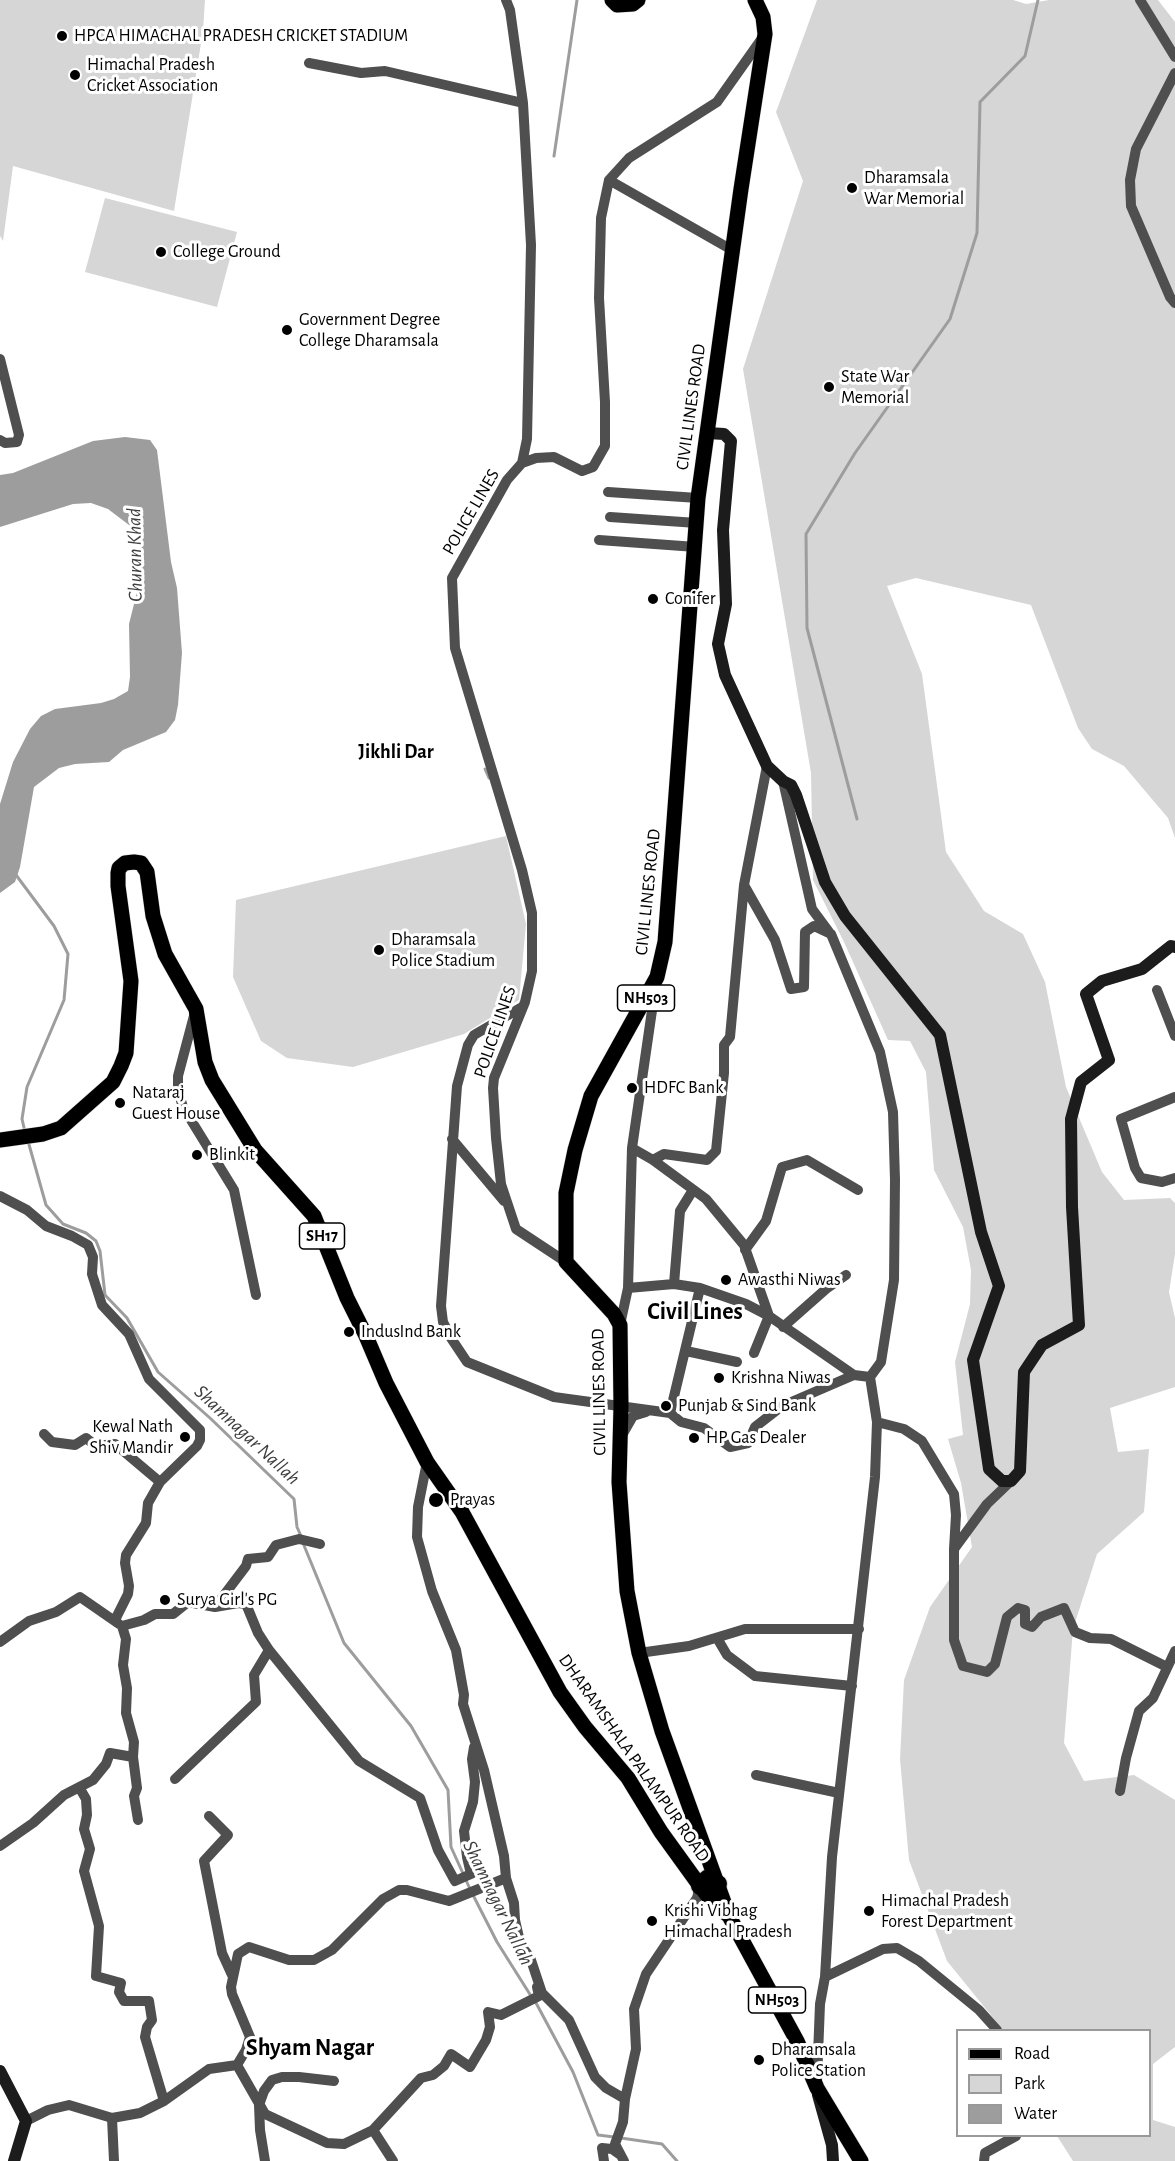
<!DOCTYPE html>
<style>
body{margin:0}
#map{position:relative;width:1175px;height:2161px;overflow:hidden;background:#fff;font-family:"Alegreya Sans",sans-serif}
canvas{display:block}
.legend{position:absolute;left:956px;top:2029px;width:195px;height:108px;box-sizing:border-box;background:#fff;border:2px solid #999;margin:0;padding:8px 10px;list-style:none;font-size:18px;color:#000}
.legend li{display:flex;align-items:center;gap:12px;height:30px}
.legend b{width:30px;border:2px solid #999}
</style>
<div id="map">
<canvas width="1175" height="2161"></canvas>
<ul class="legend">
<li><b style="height:8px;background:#000"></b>Road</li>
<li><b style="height:16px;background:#d6d6d6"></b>Park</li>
<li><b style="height:16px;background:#9d9d9d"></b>Water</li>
</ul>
</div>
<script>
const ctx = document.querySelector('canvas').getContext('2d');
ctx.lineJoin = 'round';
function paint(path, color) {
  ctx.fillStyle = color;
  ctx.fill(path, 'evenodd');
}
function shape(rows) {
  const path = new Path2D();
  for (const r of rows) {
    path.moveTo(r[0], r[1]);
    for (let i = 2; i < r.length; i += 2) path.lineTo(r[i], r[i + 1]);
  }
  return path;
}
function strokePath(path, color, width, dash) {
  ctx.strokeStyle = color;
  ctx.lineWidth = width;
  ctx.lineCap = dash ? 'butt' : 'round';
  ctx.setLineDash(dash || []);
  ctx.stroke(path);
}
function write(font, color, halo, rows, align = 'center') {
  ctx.font = font + ' "Alegreya Sans",sans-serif';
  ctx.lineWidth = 6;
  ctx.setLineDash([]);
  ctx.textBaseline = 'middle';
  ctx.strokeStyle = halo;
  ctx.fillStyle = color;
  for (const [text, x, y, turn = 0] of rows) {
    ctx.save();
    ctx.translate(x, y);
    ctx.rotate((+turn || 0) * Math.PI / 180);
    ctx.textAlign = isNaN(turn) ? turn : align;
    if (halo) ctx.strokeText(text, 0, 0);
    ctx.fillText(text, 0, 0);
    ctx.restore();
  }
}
paint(shape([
 [0,0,205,0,203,31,174,211,13,166,3,241,0,236],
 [817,0,1013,0,1026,4,1049,0,1158,0,1175,22,1175,838,1168,818,1124,766,1092,749,1078,728,1031,605,916,578,887,586,922,674,946,852,984,911,1023,934,1045,982,1066,1087,1102,1172,1124,1200,1170,1198,1175,1203,1175,1254,1169,1292,1175,1318,1175,1387,1110,1408,1118,1452,1149,1449,1144,1512,1097,1554,1073,1629,1064,1743,1084,1781,1134,1775,1175,1800,1175,2047,1153,2064,1153,2120,1175,2127,1175,2161,1073,2161,1057,2136,1150,2136,1150,2030,1003,2030,947,1961,909,1860,900,1759,904,1680,930,1607,972,1547,961,1483,948,1439,963,1435,955,1362,970,1304,971,1270,963,1227,934,1170,926,1072,910,1041,888,1040,844,942,813,880,811,773,743,369,803,181,776,112],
 [105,198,237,232,217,307,85,272],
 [506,836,526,924,519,1000,464,1034,353,1067,287,1058,261,1041,233,977,236,900]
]), '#d6d6d6');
paint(shape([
 [125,437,150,440,157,450,171,562,177,588,182,653,178,705,175,720,166,732,123,750,109,762,75,764,59,768,34,787,20,867,15,882,0,893,0,804,13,762,30,729,41,716,55,709,101,703,114,699,128,691,130,677,129,624,141,576,143,560,141,544,133,528,108,509,91,503,73,504,0,527,0,475,13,473,93,441]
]), '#9d9d9d');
strokePath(shape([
 [554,156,577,0],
 [485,769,489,778],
 [857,819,807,628,806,534,855,453,950,319,977,233,980,102,1025,56,1038,0],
 [16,875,54,926,68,954,64,1000,27,1087,22,1119,25,1132],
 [28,1141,46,1205,63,1224,86,1233,96,1241,100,1251,105,1295,127,1318,158,1372,210,1418,294,1499,297,1527,301,1536],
 [303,1543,344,1643,411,1726,448,1790,451,1847,470,1889],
 [473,1895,497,1942,531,1996],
 [535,2001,573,2072,598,2135,614,2137],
 [621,2138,662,2144,677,2161]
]), '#9d9d9d', 3);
const primary = shape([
 [612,0,617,5,633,4,638,0],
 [755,0,763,17,765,34,741,189,698,498,665,942,657,977,591,1096,575,1150,566,1193,566,1262,614,1314,620,1325,621,1407,619,1482,627,1591,639,1653,662,1731,729,1916,797,2041,817,2088,861,2161],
 [0,1140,43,1134,61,1128,113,1082,121,1066,126,1053,131,981,118,886,118,873,119,868,125,863,134,862,141,863,147,872,153,916,165,954,196,1009,205,1062,212,1080,255,1150,314,1216,347,1298,366,1336,386,1383,427,1462,462,1512,560,1692,585,1727,628,1778,661,1832,700,1886,713,1903,729,1916]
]);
const highway = shape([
 [700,1886,707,1879,718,1884]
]);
strokePath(primary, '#dbdbdb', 16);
strokePath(highway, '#dbdbdb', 20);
strokePath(shape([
 [506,0,510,10,523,103,531,245,527,439,522,463],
 [1140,0,1175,57],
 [309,63,361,73,385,71,523,103],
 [1175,73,1136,149,1130,180,1131,206,1170,297,1175,303],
 [609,180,732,250],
 [0,359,19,435,17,442,5,443,0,440],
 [608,492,698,498],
 [610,517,697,523],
 [599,540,696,547],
 [767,766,744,885,775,940,791,989,804,987,805,932,814,926,831,934,880,1052,893,1112,895,1180,894,1280,881,1362,870,1377],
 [783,781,812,909,829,932],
 [1157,990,1175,1036],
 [522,1007,474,1035,468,1045,457,1086,441,1306,443,1322,451,1338,467,1362,554,1397,670,1413,681,1422,704,1428,730,1447,748,1443,755,1427,782,1406,854,1375,870,1377,877,1422,875,1477,832,1857,825,1977,820,2004,817,2081],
 [195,1012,178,1076,178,1091,183,1107,234,1190,256,1295],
 [1175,1097,1121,1119,1135,1168,1141,1178,1162,1182,1175,1178],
 [452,1139,504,1201],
 [632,1148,653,1160,706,1199,744,1245,769,1316,854,1375],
 [653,1160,664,1154,707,1160,716,1151,724,1073,724,1045,730,1037,744,885],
 [0,1196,27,1210,46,1226,72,1236,88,1245,93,1257,92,1274,102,1305,129,1334,149,1379,200,1430,200,1440,197,1446,160,1482,148,1503,146,1523,126,1555,125,1563,129,1586,128,1594,115,1620],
 [745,1250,766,1221,782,1167,807,1160,858,1190],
 [566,1262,516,1229,501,1184,496,1138,493,1088,494,1078,525,1002,532,971,532,913,522,870,455,648,452,578,507,480,522,463,536,458,554,457,582,471,593,467,605,446,605,402,599,298,601,218,609,180,629,158,717,102,763,37],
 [674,1284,680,1211,693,1190],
 [628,1288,674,1284,700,1288,746,1304,769,1316,754,1353],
 [620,1325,628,1288,632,1148,656,983],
 [783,1327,826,1289,846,1275],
 [686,1351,737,1362],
 [670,1413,700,1288],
 [877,1422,904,1429,922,1441,954,1494,956,1515,954,1549],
 [44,1434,52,1442,75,1445,86,1438,96,1446,115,1444,160,1482],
 [621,1437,633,1416,646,1412],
 [1011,1481,987,1504,954,1549,954,1640,963,1666,987,1672,995,1664,1007,1617,1018,1608,1025,1610,1025,1624,1032,1627,1041,1617,1064,1608,1075,1632,1090,1638,1111,1639,1167,1667],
 [215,1607,246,1566,248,1559,268,1557,276,1545,299,1539,320,1544],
 [717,1638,727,1655,755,1676,852,1686],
 [0,1642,29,1621,56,1612,80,1597,119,1624],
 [639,1653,689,1646,745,1629,859,1629],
 [756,1775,839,1793],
 [175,1779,256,1702,254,1675,269,1650],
 [79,1787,86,1799,87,1815,84,1829,90,1849,84,1871,99,1926,96,1976,121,1983,119,1992,124,2001,149,2001,152,2020,147,2027,145,2037,164,2101],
 [1120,1791,1126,1758,1139,1711,1153,1698,1175,1651],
 [209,1816,228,1835,204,1861,222,1953,232,1975],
 [138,1820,134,1796,137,1788,133,1757,134,1742,126,1713,127,1688,123,1665,126,1639,122,1626,144,1620,155,1614,173,1614,188,1602,215,1607,238,1603,246,1604,258,1633,269,1650,359,1761,420,1798,438,1850,455,1881,471,1874,467,1857,464,1831,473,1802,475,1782,472,1759,474,1747],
 [0,1846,33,1823,64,1795,93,1780,106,1764,110,1753,133,1757],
 [506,1878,514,1903,515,1920,521,1946,530,1957,542,1993,569,2020,595,2077,606,2088,625,2099,636,2049,634,2009,646,1974,697,1898,700,1886],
 [825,1977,883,1949,897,1948,919,1961,979,2010,997,2030],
 [237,2065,265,2114,327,2143,344,2144,373,2130,421,2078,433,2075,444,2066,451,2054,470,2067,486,2040,490,2027,488,2012,501,2015,539,1996,537,1987],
 [112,2118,114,2161],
 [26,2121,48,2110,69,2105,112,2118,140,2113,164,2101,209,2069,237,2065,246,2050,250,2037,232,1994,231,1987,238,1954,249,1947,289,1960,314,1960,332,1950,383,1899,399,1890,407,1890,449,1901,506,1878,504,1856,484,1770,463,1704,464,1695,456,1650,432,1591,417,1537,418,1507,427,1462],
 [373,2130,393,2161],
 [265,2161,260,2130,259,2105,264,2091,272,2080,282,2077,299,2077,334,2081],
 [604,2161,602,2148,612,2149,619,2154],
 [624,2161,615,2144,623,2122,625,2099],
 [984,2161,985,2153,1016,2136]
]), '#4f4f4f', 10);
strokePath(shape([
 [708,433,724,434,731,441,723,530,726,604,718,644,725,675,767,766,783,781,791,785,796,795,825,882,845,916,940,1035,981,1232,999,1286,973,1360,989,1469,1002,1481,1011,1481,1020,1471,1024,1372,1042,1345,1079,1325,1072,1207,1071,1119,1081,1082,1109,1060,1086,994,1102,981,1142,969,1171,946,1175,947],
 [0,2071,26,2121,14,2161],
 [818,2095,832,2145,833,2161]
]), '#1c1c1c', 12);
strokePath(primary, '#000', 15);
strokePath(highway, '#000', 18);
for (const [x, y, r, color] of [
 [62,36,6,"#000"],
 [75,75,6,"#000"],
 [852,188,6,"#000"],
 [161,252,6,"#000"],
 [287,330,6,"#000"],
 [829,387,6,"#000"],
 [653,599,6,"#000"],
 [379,950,6,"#000"],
 [632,1088,6,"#000"],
 [120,1103,6,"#000"],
 [197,1155,6,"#000"],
 [726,1280,6,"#000"],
 [349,1332,6,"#000"],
 [719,1378,6,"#000"],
 [666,1406,6,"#000"],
 [185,1437,6,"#000"],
 [694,1438,6,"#000"],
 [436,1500,8,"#000"],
 [165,1600,6,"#000"],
 [869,1911,6,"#000"],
 [652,1921,6,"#000"],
 [759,2060,6,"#000"]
]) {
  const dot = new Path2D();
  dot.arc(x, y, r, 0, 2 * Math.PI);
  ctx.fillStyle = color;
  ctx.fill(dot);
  strokePath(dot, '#fff', 2);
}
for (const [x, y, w] of [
 [646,998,57],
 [322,1236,45],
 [777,2000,57]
]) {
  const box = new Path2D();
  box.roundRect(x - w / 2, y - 13, w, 26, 4.5);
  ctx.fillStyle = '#fff';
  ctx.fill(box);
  strokePath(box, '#000', 1.5);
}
write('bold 16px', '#000', null, [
 ["NH503",646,998],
 ["SH17",322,1236],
 ["NH503",777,2000]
]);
write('18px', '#000', '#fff', [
 ["HPCA HIMACHAL PRADESH CRICKET STADIUM",74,36],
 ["Himachal Pradesh",87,65],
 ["Cricket Association",87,86],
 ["Dharamsala",864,178],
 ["War Memorial",864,199],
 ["College Ground",173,252],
 ["Government Degree",299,320],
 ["College Dharamsala",299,341],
 ["State War",841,377],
 ["Memorial",841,398],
 ["Conifer",665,599],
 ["Dharamsala",391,940],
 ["Police Stadium",391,961],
 ["HDFC Bank",644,1088],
 ["Nataraj",132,1093],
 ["Guest House",132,1114],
 ["Blinkit",209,1155],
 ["Awasthi Niwas",738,1280],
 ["IndusInd Bank",361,1332],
 ["Krishna Niwas",731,1378],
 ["Punjab & Sind Bank",678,1406],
 ["Kewal Nath",173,1427,"right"],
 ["Shiv Mandir",173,1448,"right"],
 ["HP Gas Dealer",706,1438],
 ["Prayas",450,1500],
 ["Surya Girl's PG",177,1600],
 ["Himachal Pradesh",881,1901],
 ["Forest Department",881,1922],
 ["Krishi Vibhag",664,1911],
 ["Himachal Pradesh",664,1932],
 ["Dharamsala",771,2050],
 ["Police Station",771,2071]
], 'left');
write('18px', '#000', '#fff', [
 ["CIVIL LINES ROAD",691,407,-82],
 ["POLICE LINES",471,512,-60],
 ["CIVIL LINES ROAD",648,892,-84],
 ["POLICE LINES",495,1032,-71],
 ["CIVIL LINES ROAD",599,1392,-91],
 ["DHARAMSHALA PALAMPUR ROAD",634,1758,55]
]);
write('italic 20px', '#3e3e3e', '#fff', [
 ["Churan Khad",135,555,-91],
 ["Shamnagar Nallah",247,1435,43],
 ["Shamnagar Nallah",498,1903,64]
]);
write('bold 20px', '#000', '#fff', [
 ["Jikhli Dar",396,752]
]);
write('bold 24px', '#000', '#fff', [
 ["Civil Lines",695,1312],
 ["Shyam Nagar",310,2048]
]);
</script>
